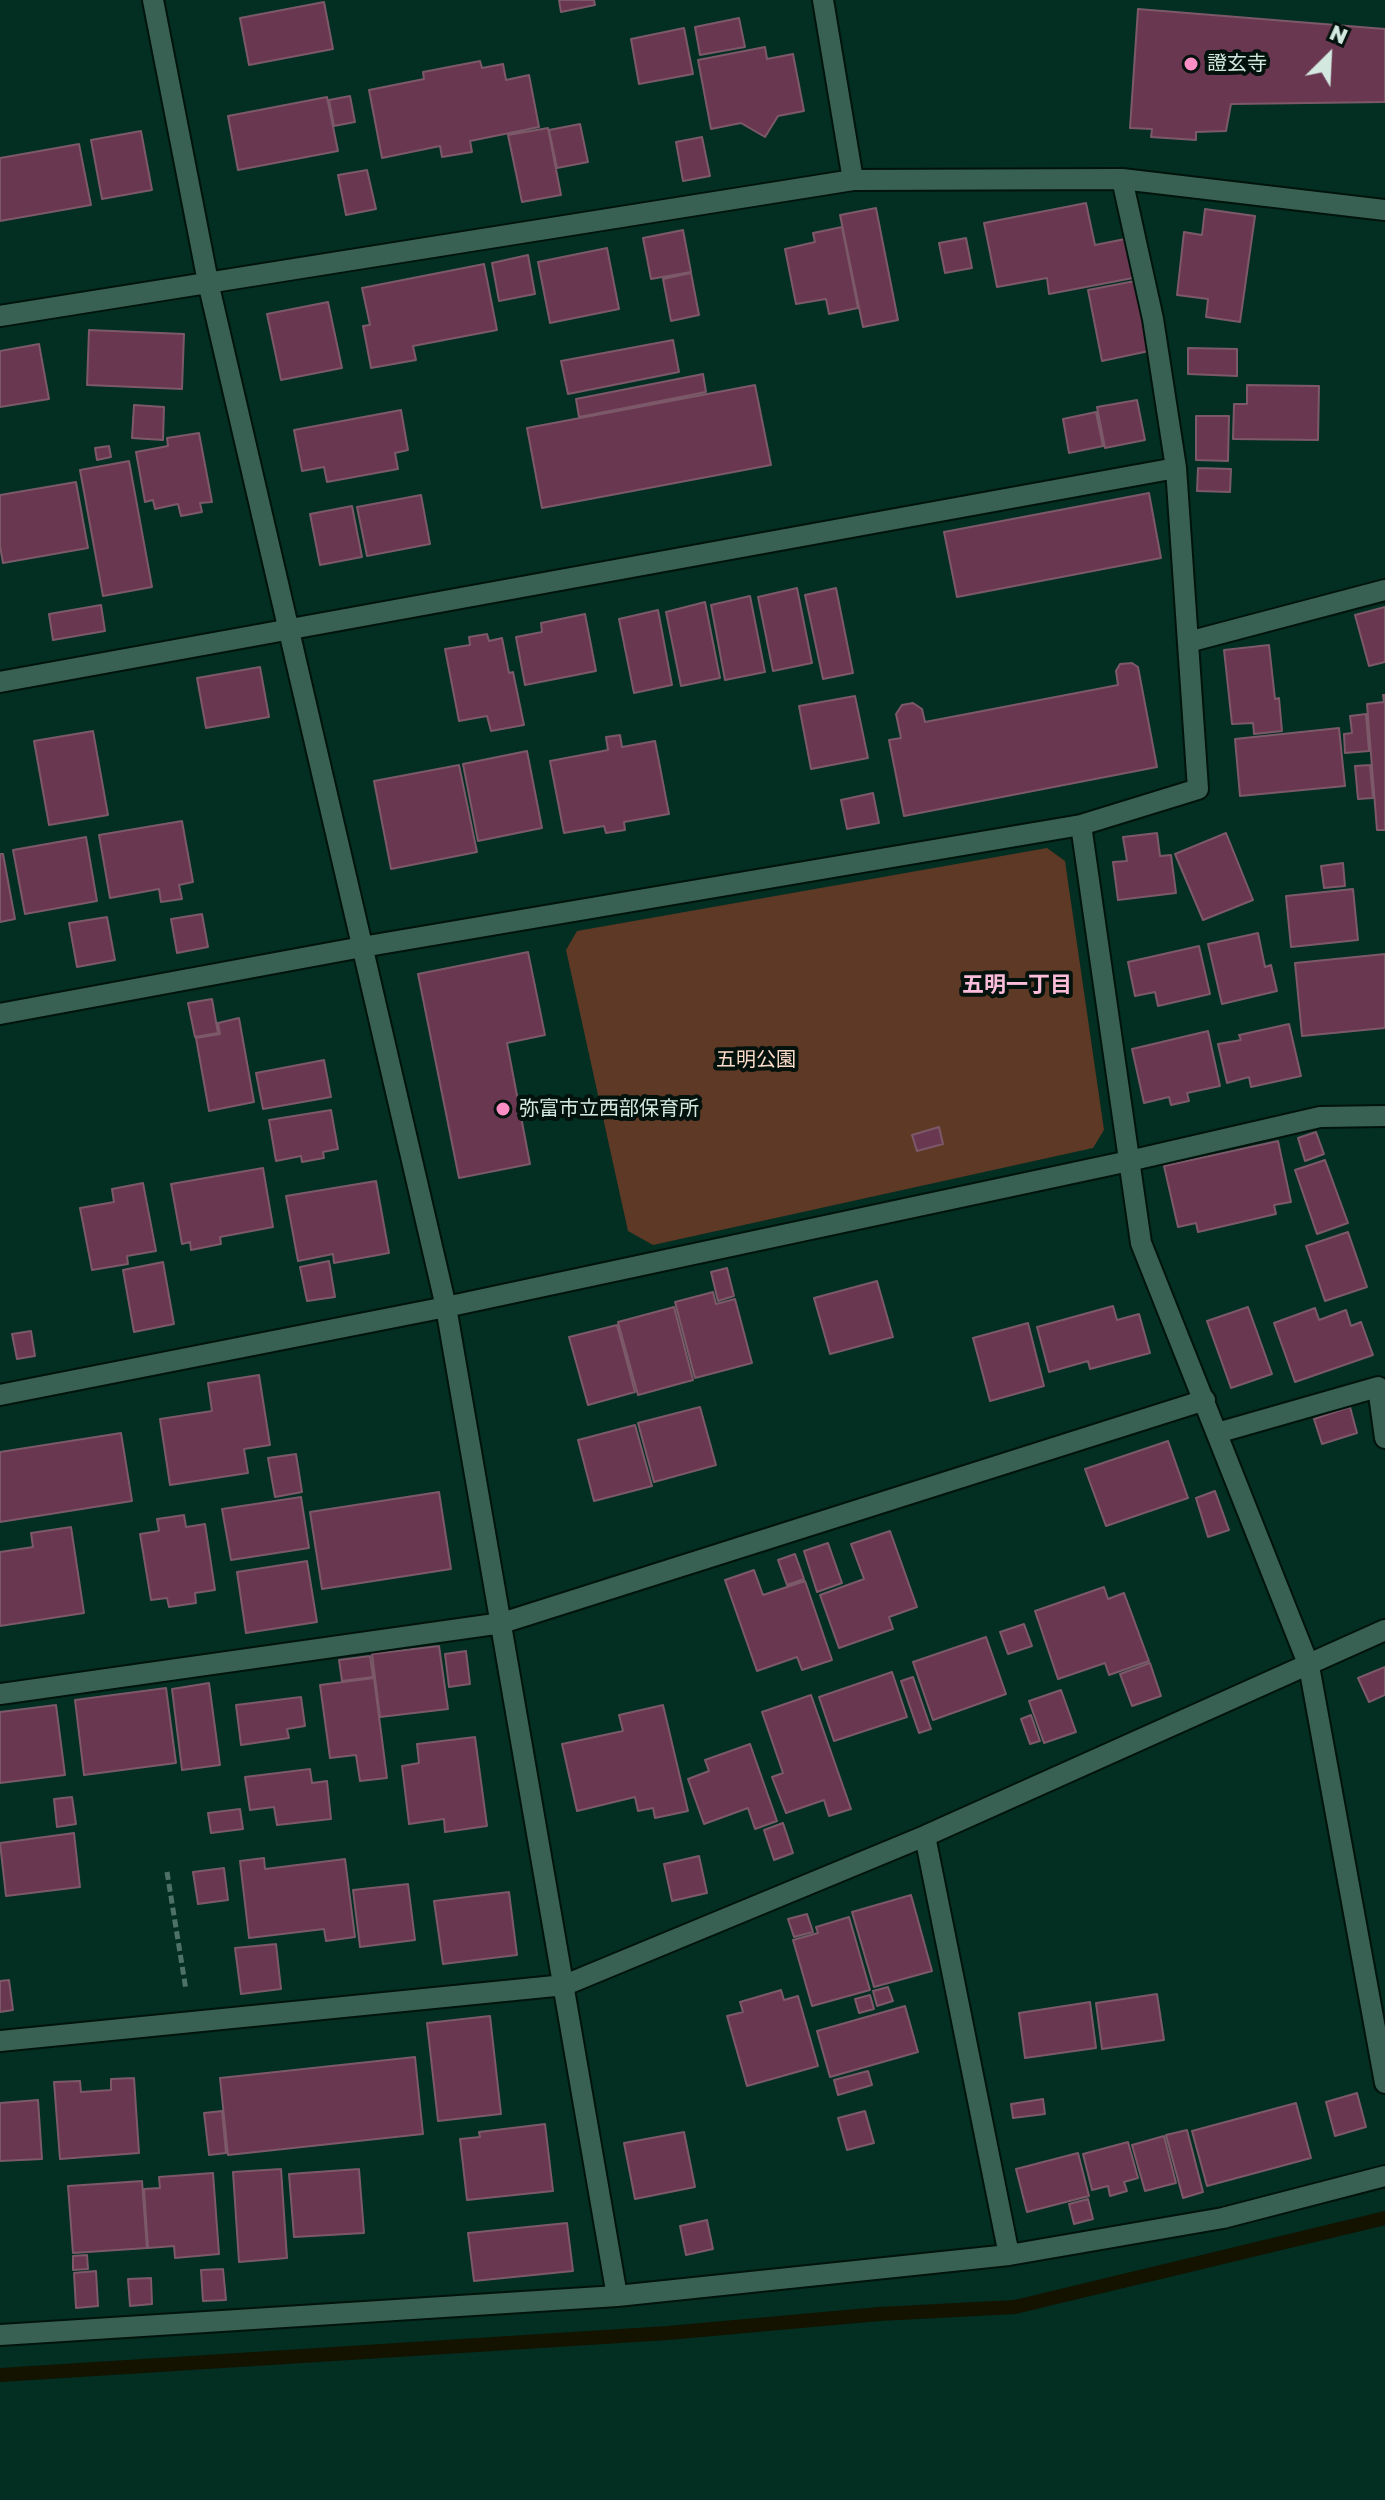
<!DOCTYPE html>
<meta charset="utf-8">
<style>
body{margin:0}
#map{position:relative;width:1385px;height:2500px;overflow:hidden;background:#032e22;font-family:"Golos Text",sans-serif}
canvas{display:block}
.north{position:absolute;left:1289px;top:16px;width:80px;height:80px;-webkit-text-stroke:6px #04120d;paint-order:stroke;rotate:24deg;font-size:22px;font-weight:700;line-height:32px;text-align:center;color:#d3e8df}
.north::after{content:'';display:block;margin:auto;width:28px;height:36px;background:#d3e8df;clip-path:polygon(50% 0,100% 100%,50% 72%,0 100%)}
</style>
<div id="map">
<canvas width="1385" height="2500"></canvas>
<div class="north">N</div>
</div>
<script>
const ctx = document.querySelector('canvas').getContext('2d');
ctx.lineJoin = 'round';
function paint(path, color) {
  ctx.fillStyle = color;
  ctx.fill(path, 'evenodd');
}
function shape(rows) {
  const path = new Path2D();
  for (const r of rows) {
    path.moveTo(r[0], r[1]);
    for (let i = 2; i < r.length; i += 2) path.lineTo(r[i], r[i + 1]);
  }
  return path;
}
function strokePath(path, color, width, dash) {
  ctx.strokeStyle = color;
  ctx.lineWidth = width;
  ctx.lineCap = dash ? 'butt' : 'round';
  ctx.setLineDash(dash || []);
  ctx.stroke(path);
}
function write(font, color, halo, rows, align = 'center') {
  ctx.font = font + ' "Golos Text","Noto Sans JP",sans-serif';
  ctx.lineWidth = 8;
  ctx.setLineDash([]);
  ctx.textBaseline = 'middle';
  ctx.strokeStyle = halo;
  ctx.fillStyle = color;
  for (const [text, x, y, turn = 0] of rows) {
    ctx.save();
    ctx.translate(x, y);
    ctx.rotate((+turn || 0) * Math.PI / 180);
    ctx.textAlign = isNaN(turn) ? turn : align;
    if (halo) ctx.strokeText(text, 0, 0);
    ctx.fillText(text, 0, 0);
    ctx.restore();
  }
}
paint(shape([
 [1047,848,1065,861,1104,1130,1093,1148,653,1245,628,1231,566,950,577,931]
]), '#5e3925');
strokePath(shape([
 [0,2375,668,2333,879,2314,1015,2307,1385,2218]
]), '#131300', 14);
const building = shape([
 [559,0,594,0,595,5,561,12,559,0],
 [324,2,333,49,249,65,240,18,324,2],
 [1138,9,1385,29,1385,102,1231,104,1226,131,1196,132,1196,140,1151,137,1152,129,1130,128,1138,9],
 [739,18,745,47,700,55,695,27,739,18],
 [684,28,693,74,639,84,631,39,684,28],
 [765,47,767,59,793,54,804,111,778,116,765,137,741,123,711,129,698,60,765,47],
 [480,61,482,68,503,64,506,80,529,75,539,127,470,141,472,152,442,157,440,146,382,158,369,90,424,79,423,72,480,61],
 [350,96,355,122,334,126,329,100,350,96],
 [327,97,338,151,238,170,228,116,327,97],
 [580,124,588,162,557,168,549,130,580,124],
 [548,128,561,195,522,202,508,135,548,128],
 [141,131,152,190,102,199,91,140,141,131],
 [702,137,710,176,683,181,676,142,702,137],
 [79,144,91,205,0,221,0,158,79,144],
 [367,170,376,209,346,215,338,175,367,170],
 [1086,203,1095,245,1125,239,1133,278,1049,294,1047,278,997,287,984,223,1086,203],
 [876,208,898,320,863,327,840,215,876,208],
 [1205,209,1255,216,1240,322,1206,317,1208,299,1177,295,1184,232,1202,235,1205,209],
 [842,227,858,308,829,314,826,299,796,304,785,249,815,242,813,233,842,227],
 [683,230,691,272,651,279,643,238,683,230],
 [966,238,972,268,945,273,939,243,966,238],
 [607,248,619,309,550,323,538,262,607,248],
 [528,255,535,294,499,301,492,263,528,255],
 [484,264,497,330,413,346,416,360,371,368,363,326,370,325,362,288,484,264],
 [691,273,699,315,671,321,663,279,691,273],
 [1135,281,1149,351,1102,361,1088,290,1135,281],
 [328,302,342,368,281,380,267,314,328,302],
 [89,330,184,334,182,389,87,385,89,330],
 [673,340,679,372,568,394,561,361,673,340],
 [39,344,49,399,0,407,0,351,39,344],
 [1188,348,1237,349,1237,376,1188,374,1188,348],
 [703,374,706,392,579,417,576,399,703,374],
 [755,385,771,465,542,508,527,428,755,385],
 [1247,385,1319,386,1318,440,1233,439,1234,404,1247,404,1247,385],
 [1137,400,1145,440,1105,448,1097,407,1137,400],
 [134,405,164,407,163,440,132,438,134,405],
 [401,410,408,450,395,453,398,469,327,482,324,467,302,471,294,430,401,410],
 [1096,412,1103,446,1069,453,1063,419,1096,412],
 [1196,416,1229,416,1228,461,1196,460,1196,416],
 [199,433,212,502,200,503,202,512,181,516,178,504,155,509,153,500,145,502,136,452,168,446,167,438,199,433],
 [109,446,111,457,97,460,95,448,109,446],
 [129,461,152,587,103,596,80,470,129,461],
 [1198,468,1231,469,1230,492,1197,491,1198,468],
 [76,482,88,548,3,563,0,546,0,495,76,482],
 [1149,493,1161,558,957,597,944,532,1149,493],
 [421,495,430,544,367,556,357,507,421,495],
 [352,506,362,557,320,565,310,514,352,506],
 [797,588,812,663,773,671,758,597,797,588],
 [836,588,853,673,823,679,805,595,836,588],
 [750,596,765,672,725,680,711,605,750,596],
 [705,602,720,678,681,686,666,612,705,602],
 [101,605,105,631,53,640,49,614,101,605],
 [1385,607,1385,662,1369,666,1355,615,1385,607],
 [658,610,672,685,634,693,619,619,658,610],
 [585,614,596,671,525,685,516,637,542,632,541,623,585,614],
 [487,634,489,641,502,638,509,673,513,672,524,725,491,731,487,716,459,721,445,649,470,645,469,637,487,634],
 [1269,645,1275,699,1279,698,1282,731,1254,734,1253,723,1232,724,1224,650,1269,645],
 [1132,663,1138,667,1157,767,904,816,889,740,901,738,896,714,902,705,913,703,922,709,925,722,1118,685,1116,671,1120,664,1132,663],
 [260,667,269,717,206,728,197,678,260,667],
 [1383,695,1385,695,1385,830,1377,830,1367,704,1384,702,1383,695],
 [855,696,868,758,811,769,799,706,855,696],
 [1366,714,1369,751,1345,753,1344,734,1352,733,1350,716,1366,714],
 [1339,728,1345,786,1240,796,1235,739,1339,728],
 [93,731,108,815,49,825,34,741,93,731],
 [620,735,622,747,655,741,669,814,624,822,625,830,606,833,604,826,564,833,550,761,608,750,606,737,620,735],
 [527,751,542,828,478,841,463,764,527,751],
 [459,765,477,852,391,869,374,781,459,765],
 [1370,765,1373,798,1358,799,1355,766,1370,765],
 [873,793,879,823,847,829,841,800,873,793],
 [182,821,193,882,179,885,182,899,161,902,159,889,110,898,99,835,182,821],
 [1157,833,1160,856,1171,855,1176,893,1118,900,1113,862,1127,861,1123,837,1157,833],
 [1226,833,1253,900,1203,920,1175,854,1226,833],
 [86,837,97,901,25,914,13,850,86,837],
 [0,854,3,854,15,919,0,922,0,854],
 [1343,863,1345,886,1324,888,1321,866,1343,863],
 [1353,889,1358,940,1291,947,1286,896,1353,889],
 [202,914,208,947,177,953,171,919,202,914],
 [107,917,115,960,77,967,69,923,107,917],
 [1258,933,1265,967,1271,965,1277,991,1222,1004,1208,944,1258,933],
 [1199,946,1210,994,1158,1006,1155,992,1135,996,1128,962,1199,946],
 [528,952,545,1035,507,1043,530,1164,459,1178,418,974,528,952],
 [1385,954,1385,1028,1302,1036,1295,963,1385,954],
 [212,999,218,1033,195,1037,188,1003,212,999],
 [239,1018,254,1102,209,1111,196,1038,220,1034,218,1023,239,1018],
 [1289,1024,1301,1076,1251,1087,1249,1077,1227,1083,1218,1044,1241,1040,1239,1035,1289,1024],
 [1208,1031,1220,1086,1187,1093,1189,1101,1171,1105,1169,1097,1144,1103,1132,1049,1208,1031],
 [324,1060,331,1097,263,1109,256,1073,324,1060],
 [331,1110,338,1149,323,1152,324,1158,302,1162,301,1156,276,1161,269,1120,331,1110],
 [939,1127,943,1144,917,1151,912,1135,939,1127],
 [1316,1132,1324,1154,1305,1161,1298,1138,1316,1132],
 [1278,1141,1291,1202,1274,1205,1276,1214,1198,1232,1196,1223,1178,1227,1164,1166,1278,1141],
 [1325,1160,1348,1223,1317,1234,1295,1170,1325,1160],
 [263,1168,273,1227,220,1237,221,1244,191,1250,190,1242,182,1244,171,1184,263,1168],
 [376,1181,389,1253,334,1263,333,1254,298,1261,286,1196,376,1181],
 [143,1183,156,1251,127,1256,128,1264,92,1270,80,1208,114,1202,112,1189,143,1183],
 [1348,1232,1367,1287,1325,1301,1306,1246,1348,1232],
 [329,1261,335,1297,307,1301,300,1267,329,1261],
 [163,1262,174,1324,134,1332,123,1270,163,1262],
 [727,1268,734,1296,718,1301,711,1272,727,1268],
 [877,1281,893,1337,830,1354,814,1298,877,1281],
 [713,1292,716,1304,735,1299,752,1363,695,1378,675,1302,713,1292],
 [1113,1306,1117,1320,1139,1314,1150,1353,1090,1369,1088,1361,1049,1372,1037,1327,1113,1306],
 [674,1307,693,1380,638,1395,618,1322,674,1307],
 [1248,1307,1272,1374,1231,1388,1207,1321,1248,1307],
 [1315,1308,1319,1320,1346,1310,1351,1326,1361,1322,1373,1355,1295,1382,1274,1323,1315,1308],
 [1028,1323,1044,1386,990,1401,973,1338,1028,1323],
 [617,1325,635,1392,588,1405,569,1337,617,1325],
 [31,1331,35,1356,17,1359,12,1334,31,1331],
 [259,1375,270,1445,244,1449,248,1473,170,1485,160,1419,212,1411,208,1383,259,1375],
 [700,1407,716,1465,654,1482,638,1423,700,1407],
 [1350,1407,1357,1433,1322,1444,1314,1419,1350,1407],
 [635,1425,652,1486,594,1501,578,1440,635,1425],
 [121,1433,132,1501,0,1522,0,1452,121,1433],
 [1168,1441,1188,1498,1106,1526,1085,1469,1168,1441],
 [296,1454,302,1492,275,1497,268,1458,296,1454],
 [1215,1491,1229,1530,1208,1537,1196,1498,1215,1491],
 [439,1492,451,1569,322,1589,310,1512,439,1492],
 [301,1497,309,1548,231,1560,222,1509,301,1497],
 [184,1515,186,1527,205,1524,215,1590,195,1593,196,1603,169,1607,167,1598,151,1600,140,1534,159,1531,157,1519,184,1515],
 [71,1527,84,1613,0,1626,0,1552,33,1547,31,1533,71,1527],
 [890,1531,917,1607,889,1617,893,1629,839,1648,820,1595,864,1579,851,1544,890,1531],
 [828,1543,842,1583,817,1592,804,1551,828,1543],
 [795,1554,804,1579,787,1585,778,1560,795,1554],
 [307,1561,317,1622,246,1633,237,1572,307,1561],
 [754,1570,763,1595,805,1581,832,1660,802,1670,797,1657,757,1671,725,1580,754,1570],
 [1104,1587,1108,1599,1124,1593,1149,1661,1109,1675,1105,1663,1058,1679,1035,1611,1104,1587],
 [1024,1624,1032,1646,1008,1654,1000,1632,1024,1624],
 [986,1637,1006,1694,933,1720,913,1662,986,1637],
 [439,1646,448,1709,380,1717,372,1654,439,1646],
 [466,1651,470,1684,449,1687,445,1654,466,1651],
 [370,1656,373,1677,342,1681,339,1660,370,1656],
 [1150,1663,1161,1696,1132,1706,1120,1674,1150,1663],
 [1385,1667,1385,1695,1369,1702,1358,1678,1385,1667],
 [892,1672,907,1717,834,1741,819,1697,892,1672],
 [913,1677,931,1729,919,1733,901,1681,913,1677],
 [374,1678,387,1778,360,1781,356,1755,330,1758,320,1685,374,1678],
 [209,1683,220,1765,182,1770,172,1689,209,1683],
 [166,1688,176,1763,84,1775,75,1700,166,1688],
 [1061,1690,1076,1732,1044,1743,1029,1701,1061,1690],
 [811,1695,851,1809,829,1816,824,1800,786,1813,772,1777,783,1773,762,1712,811,1695],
 [301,1697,305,1726,287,1729,289,1738,241,1745,236,1705,301,1697],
 [56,1705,65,1775,0,1783,0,1712,56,1705],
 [663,1705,688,1811,655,1818,653,1808,638,1811,635,1797,577,1811,562,1744,623,1731,619,1715,663,1705],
 [1031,1715,1040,1741,1030,1744,1021,1719,1031,1715],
 [475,1737,487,1826,445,1832,444,1819,409,1824,402,1766,419,1763,417,1744,475,1737],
 [750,1744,777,1821,755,1829,748,1808,704,1824,688,1779,709,1771,705,1760,750,1744],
 [310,1769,312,1783,327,1781,331,1819,277,1825,274,1807,250,1810,245,1777,310,1769],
 [72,1797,76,1824,57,1827,54,1799,72,1797],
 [240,1809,243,1829,211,1833,208,1813,240,1809],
 [783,1823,793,1853,774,1860,764,1830,783,1823],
 [74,1833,80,1887,6,1896,0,1843,74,1833],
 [699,1856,707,1893,672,1901,664,1864,699,1856],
 [264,1858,265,1869,345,1859,355,1937,326,1941,324,1929,249,1938,240,1861,264,1858],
 [224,1868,228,1900,198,1904,193,1872,224,1868],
 [408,1884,415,1940,360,1947,353,1890,408,1884],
 [509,1892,517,1955,443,1964,434,1901,509,1892],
 [911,1895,932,1971,874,1987,852,1912,911,1895],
 [807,1914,813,1932,794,1937,788,1919,807,1914],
 [849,1917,870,1990,812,2006,793,1940,818,1933,816,1927,849,1917],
 [276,1944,281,1989,241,1994,235,1948,276,1944],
 [9,1980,13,2010,0,2012,0,1981,9,1980],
 [888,1987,893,2001,877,2006,873,1991,888,1987],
 [781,1990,784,2000,798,1996,818,2066,747,2086,727,2016,743,2012,740,2002,781,1990],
 [1157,1994,1164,2040,1102,2049,1096,2003,1157,1994],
 [870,1995,874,2009,859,2013,855,1999,870,1995],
 [1090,2002,1096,2048,1025,2058,1019,2013,1090,2002],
 [905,2006,918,2052,830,2077,817,2031,905,2006],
 [490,2016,501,2114,438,2121,427,2023,490,2016],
 [415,2057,423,2134,228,2155,220,2078,415,2057],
 [868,2071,872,2085,838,2095,834,2080,868,2071],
 [134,2078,139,2153,60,2159,54,2082,80,2081,81,2092,111,2090,111,2079,134,2078],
 [1357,2093,1366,2127,1335,2136,1326,2102,1357,2093],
 [1043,2099,1045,2114,1013,2118,1011,2104,1043,2099],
 [38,2100,42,2159,0,2161,0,2103,38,2100],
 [1296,2103,1311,2158,1207,2186,1192,2131,1296,2103],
 [222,2111,226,2153,209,2155,204,2113,222,2111],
 [865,2111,874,2143,847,2150,838,2118,865,2111],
 [545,2124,553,2191,467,2200,460,2139,480,2137,479,2132,545,2124],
 [1187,2130,1203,2192,1183,2198,1166,2135,1187,2130],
 [684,2132,695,2187,635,2199,624,2143,684,2132],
 [1164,2136,1176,2183,1145,2191,1132,2145,1164,2136],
 [1128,2142,1138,2178,1124,2182,1127,2191,1110,2196,1108,2186,1092,2190,1083,2154,1128,2142],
 [1078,2153,1089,2196,1027,2212,1016,2169,1078,2153],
 [281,2169,287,2258,239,2262,233,2172,281,2169],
 [359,2169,364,2233,294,2237,289,2174,359,2169],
 [213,2173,219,2254,175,2258,174,2246,148,2248,144,2189,160,2188,159,2177,213,2173],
 [142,2181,147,2248,73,2253,68,2186,142,2181],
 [1088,2199,1093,2219,1074,2224,1069,2204,1088,2199],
 [707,2220,713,2249,686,2255,680,2226,707,2220],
 [567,2223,573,2271,474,2281,468,2233,567,2223],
 [87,2255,88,2269,73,2270,73,2256,87,2255],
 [223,2269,226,2300,203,2301,201,2270,223,2269],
 [96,2271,98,2306,76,2308,74,2273,96,2271],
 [151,2278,152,2304,130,2306,128,2279,151,2278]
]);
paint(building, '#6a3751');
strokePath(building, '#7c5969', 2);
const minor = shape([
 [153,0,208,282,446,1307,617,2296],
 [823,0,853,180],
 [0,316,853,180,1122,179,1385,210],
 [1188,642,1385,590],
 [0,682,1176,468],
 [1081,825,1141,1243,1309,1666,1385,2083],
 [0,1014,362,947,1081,825,1198,789,1176,468,1153,319,1122,179],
 [0,1395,446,1307,1129,1161,1320,1117,1385,1116],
 [1217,1433,1378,1387,1385,1438],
 [0,1694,502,1623,1205,1400],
 [925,1836,1009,2255],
 [0,2041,565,1985,925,1836,1385,1630],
 [0,2335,617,2296,1009,2255,1223,2218,1385,2176]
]);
strokePath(minor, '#00140c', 24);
strokePath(shape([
 [167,1872,186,1990]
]), '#4e7166', 5, [8, 4]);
strokePath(minor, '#396153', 20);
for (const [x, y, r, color] of [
 [1191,64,8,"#fb8fc5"],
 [503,1109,8,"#fb8fc5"]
]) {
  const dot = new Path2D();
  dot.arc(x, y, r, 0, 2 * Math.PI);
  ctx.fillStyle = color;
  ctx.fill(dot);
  strokePath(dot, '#04120d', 3);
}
write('20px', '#d3e8df', '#04120d', [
 ["證玄寺",1207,64],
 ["弥富市立西部保育所",519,1109]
], 'left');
write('20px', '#fbdac8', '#04120d', [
 ["五明公園",756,1060]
]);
write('bold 22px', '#fbbdda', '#04120d', [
 ["五明一丁目",1017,985]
]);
</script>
